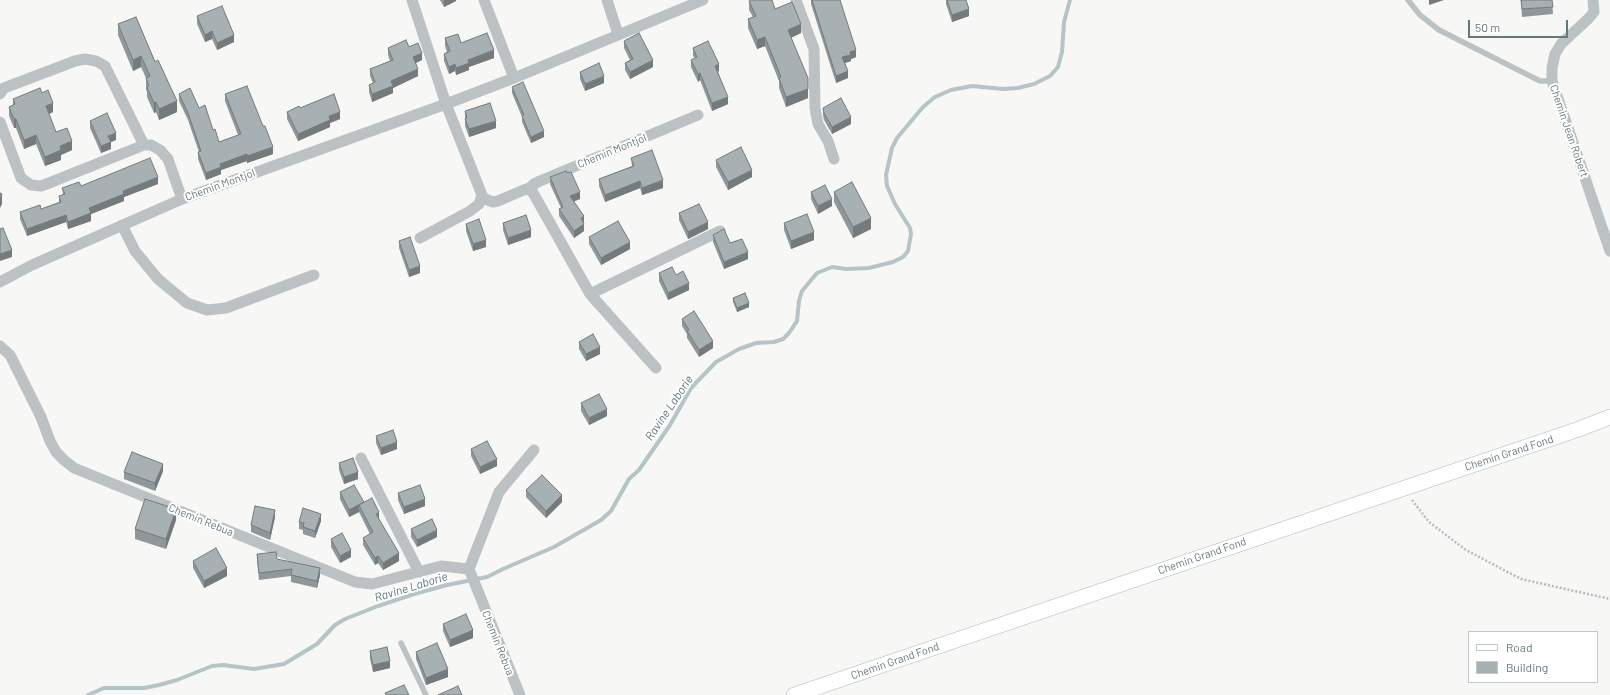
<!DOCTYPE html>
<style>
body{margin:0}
#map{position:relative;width:1610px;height:695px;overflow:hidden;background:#f7f7f5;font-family:Barlow,sans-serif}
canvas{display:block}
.legend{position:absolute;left:1468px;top:631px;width:130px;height:52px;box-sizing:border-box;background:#fff;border:1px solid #c1c9cb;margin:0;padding:5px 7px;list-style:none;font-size:12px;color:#65777d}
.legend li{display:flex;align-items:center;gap:8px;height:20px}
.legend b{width:20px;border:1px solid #c1c9cb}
.scale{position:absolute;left:1468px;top:20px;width:100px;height:18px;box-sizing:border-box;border:2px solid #65777d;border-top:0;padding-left:5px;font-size:12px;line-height:14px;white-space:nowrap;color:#65777d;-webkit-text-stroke:3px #fff;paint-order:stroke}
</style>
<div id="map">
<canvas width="1610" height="695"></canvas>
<ul class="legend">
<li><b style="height:5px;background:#fff"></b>Road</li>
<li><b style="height:11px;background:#a7b0b3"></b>Building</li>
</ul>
<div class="scale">50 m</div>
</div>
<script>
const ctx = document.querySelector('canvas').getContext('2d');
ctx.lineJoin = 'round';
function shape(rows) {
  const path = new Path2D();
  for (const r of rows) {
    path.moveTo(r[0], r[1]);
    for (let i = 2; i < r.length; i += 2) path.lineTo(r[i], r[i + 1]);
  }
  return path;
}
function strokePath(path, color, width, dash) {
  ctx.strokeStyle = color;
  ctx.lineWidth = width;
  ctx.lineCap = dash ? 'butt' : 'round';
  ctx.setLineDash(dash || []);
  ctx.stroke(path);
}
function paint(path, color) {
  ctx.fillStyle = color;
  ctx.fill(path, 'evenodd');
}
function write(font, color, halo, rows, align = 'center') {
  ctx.font = font + ' Barlow,sans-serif';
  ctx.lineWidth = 4;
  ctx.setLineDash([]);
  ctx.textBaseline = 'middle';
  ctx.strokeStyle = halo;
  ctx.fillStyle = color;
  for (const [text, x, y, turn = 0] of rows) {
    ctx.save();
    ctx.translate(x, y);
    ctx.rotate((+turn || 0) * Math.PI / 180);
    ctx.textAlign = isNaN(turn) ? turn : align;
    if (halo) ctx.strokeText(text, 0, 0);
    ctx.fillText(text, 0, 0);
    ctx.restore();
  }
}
strokePath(shape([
 [88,695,104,688,144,688,159,685,177,680,212,666,223,665,254,669,284,664,317,644,335,625,345,619,378,606,414,594,447,585,487,577,503,569,554,547,601,520,611,511,629,479,639,470,670,425,691,388,716,362,739,349,756,343,774,342,783,339,789,333,797,321,799,301,802,291,817,273,832,267,846,269,869,268,893,262,903,257,908,251,911,234,910,228,895,204,887,186,886,175,892,148,897,138,923,107,935,97,951,90,972,86,1003,89,1018,88,1034,84,1050,76,1058,67,1062,52,1064,22,1070,0]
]), '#b5c4c6', 4);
const secondary = shape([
 [794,695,1579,429,1610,417]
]);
strokePath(secondary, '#b1b8bb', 16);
strokePath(shape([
 [1412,500,1429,522,1466,550,1521,579,1610,599]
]), '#b7bbbd', 2.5, [2, 2]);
strokePath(shape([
 [1408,0,1420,15,1439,30,1540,81,1552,81],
 [401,643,426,695]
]), '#bcc2c4', 5.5);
strokePath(shape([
 [412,0,446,104,482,195,485,199,493,202,498,201,526,189,532,191,590,294,656,368],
 [484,0,514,78],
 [607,0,618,34],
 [796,0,814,49,815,108,818,124,828,141,834,159],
 [1593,0,1594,12,1588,19,1561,44,1555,54,1552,68,1552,81,1610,251],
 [0,94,4,88,75,61,85,59,96,61,105,66,144,145],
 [0,122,21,178,31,185,41,186,49,183,144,145,151,145,160,150,168,159,182,199],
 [529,189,534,184,540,181,698,115],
 [122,225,135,251,158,279,187,303,207,310,226,308,314,275],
 [420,238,470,211,479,204,482,195],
 [0,282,32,265,182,199,446,104,514,78,703,0],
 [590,294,720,231],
 [0,346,10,355,41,417,50,441,56,452,64,460,74,468,355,582,372,584,441,566,469,569,520,695],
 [361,458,419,572],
 [469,569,499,492,534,450]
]), '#bcc2c4', 11);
strokePath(secondary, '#fff', 15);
paint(shape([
 [440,0,456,0,456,1,444,7],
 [811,0,840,0,856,57,851,59,851,61,845,63,848,78,836,83,811,4],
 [946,0,966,0,969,16,952,22,946,4],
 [1521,0,1552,0,1553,14,1522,17],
 [749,1,775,9,801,33,791,38,808,98,786,107,779,88,779,81,765,46,757,49,748,28,748,19,753,17,749,10],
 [197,16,234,42,217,50,212,39,205,42,197,24],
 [136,17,177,112,159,120,156,112,154,113,147,97,147,92,146,89,146,78,141,67,133,71,118,35,118,24],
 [445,38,461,43,494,58,469,67,469,70,456,75,455,71,449,74,444,61,444,54,447,52,445,46],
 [624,41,653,67,630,79,625,70,625,63,630,60,624,48],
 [409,47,422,60,416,63,418,76,393,88,393,93,372,102,369,92,369,85,373,83,370,76,370,69,390,61,388,55,388,48],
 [693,48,719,71,718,72,728,104,712,111,700,80,698,82,691,67,691,60,695,58,693,56],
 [580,72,604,83,585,91,580,79],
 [512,87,544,137,531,143,522,122,522,117,512,93],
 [42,93,53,112,49,114,56,132,72,150,61,155,61,160,45,166,36,144,24,149,16,128,14,128,9,116,9,107,13,105,13,99],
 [179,94,199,108,213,130,219,142,238,135,225,101,225,94,273,154,247,163,247,161,221,170,221,174,206,180,198,159,198,152,199,152,188,120,179,101],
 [300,108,340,119,330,123,330,127,298,141,287,119,287,112],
 [823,108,851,124,832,134,824,120,823,115],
 [465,111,496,128,469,137,465,126],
 [90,121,116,140,111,142,111,149,101,153,90,128],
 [631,158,663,188,642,195,640,188,605,202,599,186,599,179,632,166],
 [716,160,752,177,728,190,716,167],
 [550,177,580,199,574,201,584,223,584,231,574,238,559,216,559,209,561,208,550,184],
 [158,184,124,197,124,201,91,214,91,221,68,229,66,222,27,236,20,219,20,212,41,209,59,202,59,196,63,195,62,188,81,186],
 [811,192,832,206,818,214,811,199],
 [834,192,871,229,853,238,834,202],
 [679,213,708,229,688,239,679,220],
 [503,223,531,237,508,245,503,230],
 [784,223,814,240,791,249,784,230],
 [466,224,486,247,473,251,466,231],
 [713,235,730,243,748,259,724,269,713,242],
 [589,237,630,249,601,265,589,244],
 [399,241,420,273,409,277,399,248],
 [659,273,676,275,689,290,668,300,659,281],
 [733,298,749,307,737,312,733,302],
 [682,319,713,348,699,357,687,338,687,334,682,326],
 [579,342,600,354,586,361,579,349],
 [581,403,607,416,589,425,581,411],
 [376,436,397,449,381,455,376,443],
 [471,449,497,466,480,474,471,456],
 [339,463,358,479,344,484,339,470],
 [163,471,155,491,124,479,124,472],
 [526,490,562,502,546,518,526,497],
 [340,492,364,503,379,519,399,561,383,570,378,563,375,565,363,545,363,538,370,534,359,512,349,517,340,499],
 [398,493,425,506,404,514,398,500],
 [275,517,270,540,251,532,251,525],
 [176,520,166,549,135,539,135,529],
 [321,521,315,538,303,534,303,530,299,529,299,522],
 [411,529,437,537,417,547,411,537],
 [331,539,351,557,340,563,331,547],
 [257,554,277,559,320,575,317,588,291,582,291,576,259,580,257,561],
 [193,561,227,576,204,588,193,568],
 [443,624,473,638,450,647,443,631],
 [370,651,390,668,373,672,370,659],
 [416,652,448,677,426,685,416,659]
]), '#90979a');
paint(shape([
 [444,0,456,0,456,1,444,7],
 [1429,0,1444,0,1429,5],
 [969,9,969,16,952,22,952,15],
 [801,24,801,33,788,39,788,30],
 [212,31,212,39,205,42,205,35],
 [234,35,234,42,217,50,217,43],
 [765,37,765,46,757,49,757,40],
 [494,50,494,58,469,67,469,70,456,75,456,68,468,60],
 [856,50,856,57,851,59,851,61,842,64,842,57,850,52],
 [422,53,422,60,413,64,413,57],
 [141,56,141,67,133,71,133,60],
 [653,60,653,67,630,79,630,72],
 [455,64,455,71,449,74,449,67],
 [719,64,719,71,715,73,715,66],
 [418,69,418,76,393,88,393,93,372,102,372,94,391,81],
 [848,71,848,78,836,83,836,76],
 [700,73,700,80,698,82,698,74],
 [604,76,604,83,585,91,585,84],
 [808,89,808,98,786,107,786,97],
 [728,97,728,104,712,111,712,103],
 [177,101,177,112,159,120,159,109],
 [156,102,156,112,154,113,154,103],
 [53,103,53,112,46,115,46,106],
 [340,112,340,119,330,123,330,127,298,141,298,134,329,116],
 [851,117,851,124,832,134,832,127],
 [14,119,16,119,16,128,14,128],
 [496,121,496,128,469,137,469,129],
 [544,131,544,137,531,143,531,137],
 [116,133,116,140,111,142,111,149,101,153,101,146,108,136],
 [36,135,36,144,24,149,24,140],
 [72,141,72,150,61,155,61,160,45,166,45,157,60,146],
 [273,147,273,154,247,163,247,156],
 [247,154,247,161,221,170,221,174,206,180,206,173,220,164],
 [752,170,752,177,728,190,728,182],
 [158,177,158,184,124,197,124,201,91,214,91,221,68,229,68,222,89,208,123,191],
 [663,180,663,188,642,195,642,188],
 [640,181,640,188,605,202,605,195],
 [580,192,580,199,570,203,570,196],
 [2,194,2,204,0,208,0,199],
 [832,199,832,206,818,214,818,206],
 [66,215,66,222,27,236,27,229],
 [584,216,584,223,581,218],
 [871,218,871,229,853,238,853,227],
 [708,222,708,229,688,239,688,232],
 [584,224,584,231,574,238,574,231],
 [531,230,531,237,508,245,508,238],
 [814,232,814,240,791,249,791,241],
 [486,240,486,247,473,251,473,244],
 [630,242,630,249,601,265,601,258],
 [12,250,12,257,0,261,0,254],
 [748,252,748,259,724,269,724,262],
 [420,266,420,273,409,277,409,270],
 [689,283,689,290,668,300,668,293],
 [749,303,749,307,737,312,737,308],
 [713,341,713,348,699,357,699,350],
 [600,347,600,354,586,361,586,354],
 [607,409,607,416,589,425,589,418],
 [397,442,397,449,381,455,381,448],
 [497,459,497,466,480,474,480,467],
 [163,464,163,471,155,491,155,483],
 [358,472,358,479,344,484,344,477],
 [562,495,562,502,546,518,546,511],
 [425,499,425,506,404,514,404,507],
 [364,502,359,505,359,512,349,517,349,510],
 [176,509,176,520,166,549,166,539],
 [275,510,275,517,270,540,270,533],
 [379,512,379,519,376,514],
 [321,514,321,521,315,538,315,531],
 [437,530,437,537,417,547,417,540],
 [351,550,351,557,340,563,340,556],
 [399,553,399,561,383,570,383,563],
 [378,556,378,563,375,565,375,558],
 [227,568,227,576,204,588,204,581],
 [320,568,320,575,317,588,317,581],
 [473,630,473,638,450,647,450,640],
 [390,661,390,668,373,672,373,665],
 [448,669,448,677,426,685,426,678]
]), '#757b7d');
const building = shape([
 [751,0,772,0,775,9,792,2,801,24,788,30,808,78,808,89,786,97,779,78,781,77,765,37,757,40,748,19,756,16,749,1,751,0],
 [812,0,840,0,856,50,850,52,851,55,842,57,848,71,836,76,812,0],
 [947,0,966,0,969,9,952,15,947,0],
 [1521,0,1552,0,1553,7,1522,9,1521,0],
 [222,6,234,35,217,43,212,31,205,35,197,16,222,6],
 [136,17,155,62,158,60,177,101,159,109,156,102,154,103,147,87,149,86,146,78,150,76,141,56,133,60,118,24,136,17],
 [487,33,494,50,468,60,469,63,456,68,455,64,449,67,444,54,450,51,445,38,458,34,461,43,487,33],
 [639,33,653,60,630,72,625,63,633,59,624,41,639,33],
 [406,40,409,47,418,43,422,53,413,57,418,69,391,81,393,86,372,94,369,85,375,82,370,69,393,60,388,48,406,40],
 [708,41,719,64,715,66,728,97,712,103,700,73,698,74,691,60,697,57,693,48,708,41],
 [599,63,604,76,585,84,580,72,599,63],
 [523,82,544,131,531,137,522,116,524,115,512,87,523,82],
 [247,86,263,126,265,126,273,147,247,156,247,154,220,164,221,167,206,173,198,152,201,151,188,113,179,94,190,88,199,108,205,105,213,130,215,129,219,142,241,134,225,94,247,86],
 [40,88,42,93,48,90,53,103,46,106,56,132,67,128,72,141,60,146,61,150,45,157,36,135,24,140,16,119,14,119,9,107,15,104,13,99,40,88],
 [334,94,340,112,329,116,330,120,298,134,287,112,299,106,300,108,334,94],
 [841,98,851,117,832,127,824,113,823,108,841,98],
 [490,103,496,121,469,129,465,119,467,118,465,111,490,103],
 [107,113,116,133,108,136,111,142,101,146,90,121,107,113],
 [741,147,752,170,728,182,716,160,741,147],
 [652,150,663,180,642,188,640,181,605,195,599,179,634,166,631,158,652,150],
 [150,158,158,177,123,191,124,194,89,208,91,213,68,222,66,215,27,229,20,212,40,205,41,209,61,202,59,196,65,194,62,188,79,182,81,186,150,158],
 [566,171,567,173,571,172,580,192,570,196,584,216,581,218,584,224,574,231,559,209,563,207,550,177,566,171],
 [852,182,871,218,853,227,834,192,852,182],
 [825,185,832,199,818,206,811,192,825,185],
 [0,193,2,194,0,199,0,193],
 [699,204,708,222,688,232,679,213,699,204],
 [807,214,814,232,791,241,784,223,807,214],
 [526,215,531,230,508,238,503,223,526,215],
 [479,219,486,240,473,244,466,224,479,219],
 [618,221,630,242,601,258,589,237,618,221],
 [3,228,12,250,0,254,0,229,3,228],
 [724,229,730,243,742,239,748,252,724,262,713,235,724,229],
 [410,237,420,266,409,270,399,241,410,237],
 [672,267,676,275,683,271,689,283,668,293,659,273,672,267],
 [745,293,749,303,737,308,733,298,745,293],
 [694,311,713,341,699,350,687,331,689,330,682,319,694,311],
 [593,334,600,347,586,354,579,342,593,334],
 [599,394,607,409,589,418,581,403,599,394],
 [393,430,397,442,381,448,376,436,393,430],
 [487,441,497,459,480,467,471,449,487,441],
 [132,452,163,464,155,483,124,472,132,452],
 [353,458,358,472,344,477,339,463,353,458],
 [542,475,562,495,546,511,526,490,542,475],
 [354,485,364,502,349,510,340,492,354,485],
 [420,485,425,499,404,507,398,493,420,485],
 [372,498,379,512,376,514,399,553,383,563,378,556,375,558,363,538,373,532,359,505,372,498],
 [145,499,176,509,166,539,135,529,145,499],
 [255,506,275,510,270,533,251,525,255,506],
 [303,508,321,514,315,531,303,527,304,523,299,522,303,508],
 [432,519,437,530,417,540,411,529,432,519],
 [342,533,351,550,340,556,331,539,342,533],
 [216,548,227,568,204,581,193,561,216,548],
 [276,552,277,559,320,568,317,581,291,575,292,569,259,573,257,554,276,552],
 [466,614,473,630,450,640,443,624,466,614],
 [437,643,448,669,426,678,416,652,437,643],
 [387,647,390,661,373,665,370,651,387,647],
 [404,685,409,695,386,695,385,693,404,685],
 [458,686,462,695,438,695,458,686]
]);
paint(building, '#a7b0b3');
strokePath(building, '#757b7d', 1);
write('11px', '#65777d', '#fff', [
 ["Chemin Jean Robert",1569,131,71],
 ["Chemin Montjol",612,151,-22],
 ["Chemin Montjol",220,185,-20],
 ["Chemin Grand Fond",1509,453,-18],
 ["Chemin Rebua",201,520,22],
 ["Chemin Grand Fond",1202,556,-19],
 ["Chemin Rebua",498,643,68],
 ["Chemin Grand Fond",895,661,-19]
]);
write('italic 12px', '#5f7678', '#fff', [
 ["Ravine Laborie",669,408,-56],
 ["Ravine Laborie",411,587,-17]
]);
</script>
